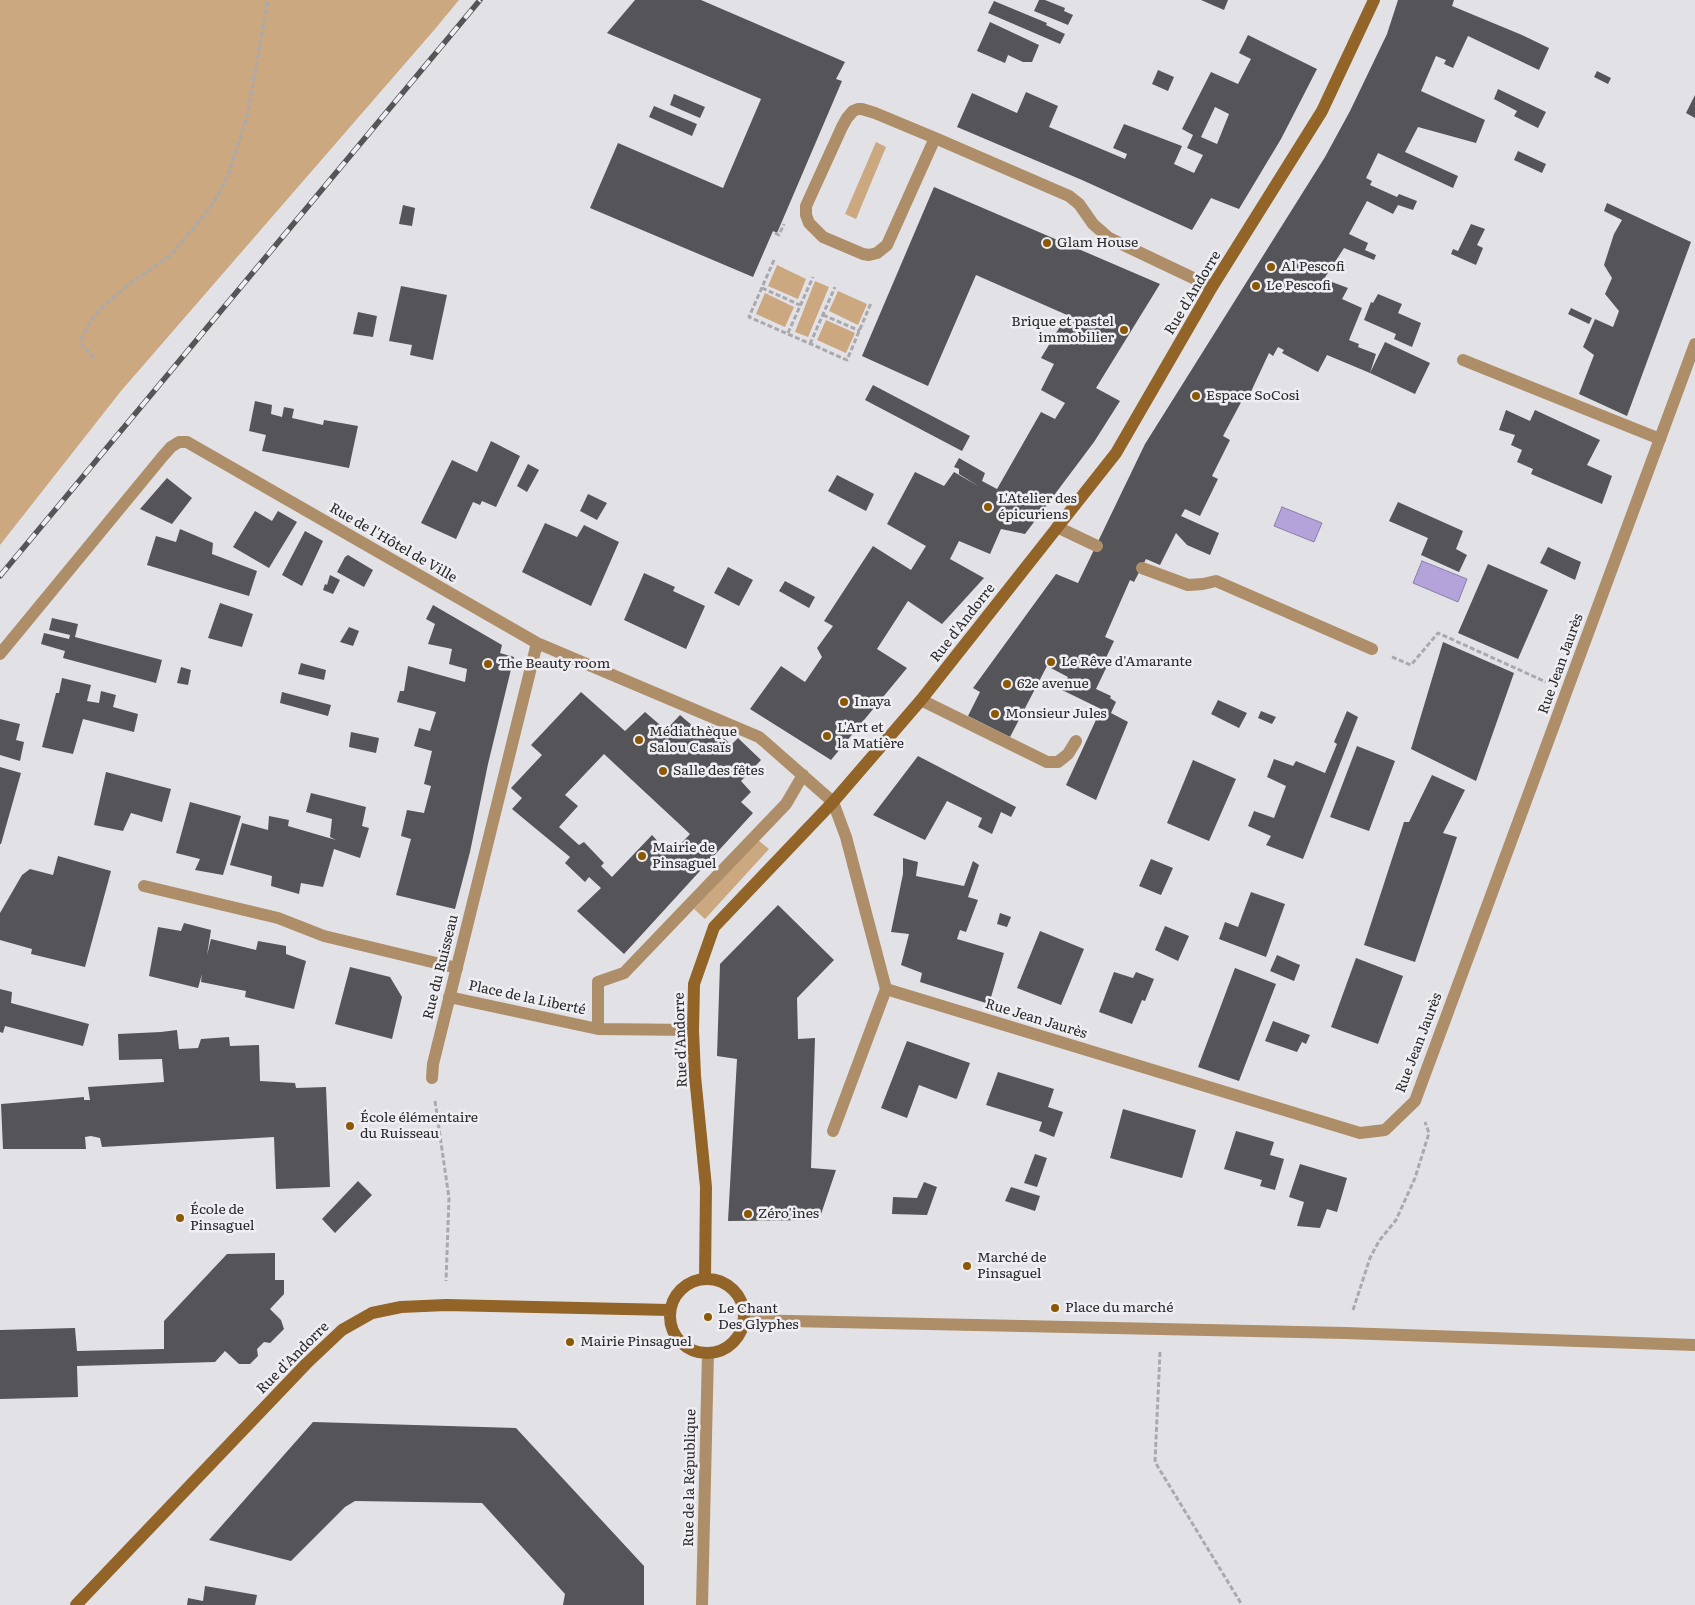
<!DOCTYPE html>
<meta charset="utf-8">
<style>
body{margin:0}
canvas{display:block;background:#e2e1e5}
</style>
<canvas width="1695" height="1605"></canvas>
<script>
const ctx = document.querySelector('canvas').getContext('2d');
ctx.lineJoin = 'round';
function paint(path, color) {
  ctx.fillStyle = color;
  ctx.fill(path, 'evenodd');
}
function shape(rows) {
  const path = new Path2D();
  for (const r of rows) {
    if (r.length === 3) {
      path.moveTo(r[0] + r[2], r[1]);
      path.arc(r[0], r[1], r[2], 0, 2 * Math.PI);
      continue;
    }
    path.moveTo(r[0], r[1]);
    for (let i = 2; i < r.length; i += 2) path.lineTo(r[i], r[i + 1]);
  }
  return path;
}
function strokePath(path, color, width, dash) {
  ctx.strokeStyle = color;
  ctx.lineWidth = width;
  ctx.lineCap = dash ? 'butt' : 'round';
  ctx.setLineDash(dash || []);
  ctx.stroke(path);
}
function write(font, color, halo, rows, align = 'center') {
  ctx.font = font + ' Literata,serif';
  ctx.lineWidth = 5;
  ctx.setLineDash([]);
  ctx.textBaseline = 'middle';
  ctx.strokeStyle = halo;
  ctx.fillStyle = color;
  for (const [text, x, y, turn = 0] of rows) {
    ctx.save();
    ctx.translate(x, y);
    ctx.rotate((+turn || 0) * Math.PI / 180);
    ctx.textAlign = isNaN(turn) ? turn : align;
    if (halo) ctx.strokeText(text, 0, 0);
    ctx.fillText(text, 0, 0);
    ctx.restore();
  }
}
paint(shape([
 [0,0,459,0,435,29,121,391,0,545],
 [876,142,886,147,856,219,845,214],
 [777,265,806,279,798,299,768,286],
 [815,281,829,287,808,337,795,332],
 [838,291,867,304,858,325,829,311],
 [765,293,794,307,785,327,756,314],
 [826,320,855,333,846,353,817,340],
 [758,840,769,849,705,919,694,909]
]), '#cba880');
const water = shape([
 [1282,507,1322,523,1314,542,1274,526,1282,507],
 [1422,561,1467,579,1458,602,1413,583,1422,561]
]);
paint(water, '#b4a3db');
strokePath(water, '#8a7ea6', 1);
paint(shape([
 [635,0,701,0,845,62,836,79,842,81,798,184,777,233,773,231,753,277,590,208,618,143,723,188,761,99,607,33],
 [1039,0,1045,0,1065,8,1064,11,1073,15,1068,25,1034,11],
 [1201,0,1228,0,1224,10],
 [1398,0,1454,0,1452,6,1522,35,1549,48,1539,70,1468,36,1453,68,1444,64,1446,60,1436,56,1421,91,1485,120,1476,143,1418,127,1405,152,1458,176,1453,188,1378,153,1366,178,1372,181,1370,185,1397,197,1399,194,1417,201,1413,210,1398,205,1393,214,1367,201,1349,234,1368,243,1365,250,1376,255,1374,260,1344,248,1324,279,1348,288,1342,299,1362,308,1349,340,1359,344,1358,347,1376,354,1370,373,1385,342,1430,363,1415,394,1370,373,1327,355,1318,372,1282,353,1284,350,1278,347,1273,356,1269,353,1248,398,1246,393,1223,436,1230,440,1212,476,1218,479,1200,516,1185,509,1181,516,1219,533,1210,555,1187,545,1176,533,1160,565,1146,559,1134,582,1130,580,1105,637,1114,641,1103,664,1107,666,1096,689,1111,696,1110,698,1116,702,1111,713,1128,722,1096,800,1066,785,1101,709,1062,690,1068,677,1047,666,1010,737,968,716,980,692,973,688,1056,574,1078,583,1145,444,1325,157,1350,111,1387,34],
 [994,1,1047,23,1046,25,1065,34,1060,44,988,13],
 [990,22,1039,45,1032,62,1023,62,1008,55,1005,63,977,51],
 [1248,35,1317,69,1281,139,1239,209,1211,198,1192,230,1082,180,957,127,972,93,1017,113,1026,92,1058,106,1049,127,1125,159,1127,154,1113,148,1124,124,1182,146,1174,164,1194,173,1203,155,1187,148,1193,135,1182,129,1211,72,1238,84,1251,59,1239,53],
 [1215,107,1229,114,1217,144,1201,137],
 [1158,70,1174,77,1168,91,1152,84],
 [1597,71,1611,78,1608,84,1594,77],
 [1498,89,1546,112,1538,128,1514,116,1517,111,1494,99],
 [674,94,705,107,700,118,670,105],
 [1695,95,1695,118,1686,113],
 [654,106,697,124,692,136,649,117],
 [1518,151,1546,164,1542,173,1514,160],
 [934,187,1160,284,1096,388,1120,401,1094,442,1025,534,1001,529,990,554,959,541,950,559,984,578,942,624,908,601,877,649,907,668,831,760,750,709,781,666,805,682,822,657,817,648,833,626,824,621,873,546,911,570,926,546,887,524,915,472,944,486,954,472,980,487,959,474,959,469,954,467,959,458,985,473,982,481,997,489,1041,412,1055,419,1065,403,1041,390,1054,364,1041,358,1067,315,976,275,928,386,862,356],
 [1607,203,1691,242,1627,416,1579,394,1594,355,1583,347,1595,319,1613,327,1619,311,1605,294,1612,278,1604,265,1614,234,1622,220,1604,211],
 [403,205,415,208,412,226,399,224],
 [1471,224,1485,229,1477,245,1483,248,1476,265,1451,254,1453,249,1458,251],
 [401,286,447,295,433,360,410,355,412,345,389,341],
 [1378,294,1402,304,1398,313,1421,323,1412,347,1394,339,1396,334,1364,320,1371,302,1373,303],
 [1571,308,1592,318,1589,324,1568,314],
 [358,312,377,316,373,337,353,334],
 [873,385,970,436,962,451,865,400],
 [255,401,272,405,271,414,282,417,284,407,294,409,292,418,323,425,324,420,358,426,349,468,262,451,266,435,249,431],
 [1506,410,1530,421,1535,410,1600,440,1587,465,1612,476,1602,504,1531,474,1533,469,1517,462,1522,450,1511,445,1515,435,1499,430],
 [491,441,520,456,496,507,482,501,480,505,473,502,456,539,421,523,452,460,477,472],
 [528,464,539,470,527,492,517,486],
 [837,475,874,494,866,511,828,491],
 [167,478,192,498,172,524,140,509],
 [588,494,607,503,597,520,580,511],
 [1398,502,1463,531,1456,549,1467,555,1459,572,1421,555,1428,538,1389,521],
 [255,511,272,521,278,511,297,522,269,568,233,547],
 [545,523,577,537,584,525,619,542,591,606,522,572],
 [180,529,213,543,212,554,257,571,249,596,147,565,156,536,176,542],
 [305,531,323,541,302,586,282,575],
 [1548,547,1581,562,1575,580,1540,563],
 [348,555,373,570,364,587,337,572,345,557],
 [1488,564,1548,590,1518,659,1458,633],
 [728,567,753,580,739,606,714,593],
 [644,573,675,587,673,591,705,606,686,649,624,620],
 [330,575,340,580,333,594,323,590,325,584,327,585],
 [785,581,815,597,809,608,779,591],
 [220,603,253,614,242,647,208,638],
 [433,605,502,645,500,653,514,657,488,764,470,852,455,909,396,895,411,839,401,836,407,810,424,813,431,786,424,784,432,751,414,746,419,728,430,731,436,712,397,702,400,691,404,691,408,666,465,682,467,669,449,664,452,649,428,644,435,624,426,619],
 [52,618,78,624,75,637,162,660,156,683,63,658,65,651,41,644,44,633,69,639,70,635,49,630],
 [349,627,359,631,353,646,340,642],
 [1443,642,1514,673,1476,781,1411,749],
 [301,663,326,670,324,680,298,674],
 [181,667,191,670,188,685,177,683],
 [62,678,91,685,87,701,99,703,101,691,116,695,113,707,138,714,134,732,83,719,73,754,42,747,56,693,59,693],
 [282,692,331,705,328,716,280,703],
 [581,692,625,731,645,712,666,730,680,715,702,734,711,725,731,745,738,738,761,760,741,781,751,792,741,802,753,813,624,954,577,911,601,888,589,877,585,882,565,863,570,857,512,809,522,798,511,788,542,755,531,745],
 [604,754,690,834,670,855,652,835,612,877,601,866,604,863,584,842,579,845,559,827,578,806,565,795],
 [1218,700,1247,713,1239,728,1211,714],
 [1261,711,1276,717,1272,724,1258,718],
 [1347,711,1358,717,1303,859,1266,845,1271,836,1248,826,1254,811,1274,818,1286,786,1267,777,1274,759,1293,766,1296,761,1325,773,1337,744,1334,742],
 [0,719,20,724,16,740,24,742,20,761,0,755],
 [351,732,379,738,376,753,349,747],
 [1357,746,1395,761,1369,831,1330,817],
 [918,756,1016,807,1011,817,1001,812,992,834,978,827,982,818,947,801,925,840,873,815],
 [1193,760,1236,779,1209,841,1167,823],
 [0,767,21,773,1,844,0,844],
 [106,772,171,789,162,822,131,813,123,831,94,825],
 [1432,775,1465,790,1443,833,1457,837,1415,962,1364,945,1404,822,1409,822],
 [311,793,366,807,362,826,369,828,360,858,334,849,323,887,301,883,299,894,271,886,272,876,230,865,242,823,268,830,269,816,289,820,288,826,336,840,330,837,332,819,306,812],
 [190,802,241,816,223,875,195,870,200,859,176,853],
 [58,856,111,871,85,967,31,954,32,949,0,940,0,913,22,875,30,869,53,875],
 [903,858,918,862,916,876,964,886,973,861,979,865,968,897,978,900,966,932,960,930,957,939,1004,953,989,1004,920,982,922,973,901,965,909,934,891,932,903,874],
 [1151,859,1173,868,1161,895,1139,886],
 [1251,892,1285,904,1266,957,1219,939,1225,922,1238,927],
 [778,905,834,960,797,998,798,1039,815,1038,811,1168,836,1170,819,1220,728,1221,737,1059,717,1056,720,964],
 [1000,913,1011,917,1007,927,997,924],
 [184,923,211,930,207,955,211,939,256,950,258,941,286,946,286,954,306,961,294,1009,245,997,246,991,201,982,202,974,198,988,149,976,158,927,181,931],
 [1165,926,1189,936,1178,961,1155,950],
 [1040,931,1084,949,1061,1005,1017,988],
 [1277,955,1300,965,1294,981,1270,971],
 [1356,958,1403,976,1378,1044,1331,1027],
 [350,967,390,977,402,997,392,1039,335,1024],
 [1235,968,1276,984,1239,1081,1198,1067],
 [1114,972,1133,978,1136,972,1154,979,1145,1001,1142,1000,1132,1024,1099,1012],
 [0,989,12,992,11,1003,89,1024,83,1046,5,1026,3,1033,0,1032],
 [1273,1021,1310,1035,1306,1044,1302,1042,1297,1052,1265,1041],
 [177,1030,179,1049,198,1048,201,1039,229,1037,230,1046,259,1045,260,1081,295,1083,296,1088,326,1087,330,1187,276,1189,274,1137,102,1147,100,1138,91,1136,85,1137,86,1149,3,1149,1,1104,84,1097,84,1100,90,1100,88,1087,164,1082,162,1059,119,1060,118,1034,161,1032],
 [907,1041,970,1063,957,1098,956,1099,919,1085,907,1118,881,1108],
 [998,1072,1054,1089,1048,1107,1063,1112,1054,1137,1039,1131,1042,1122,986,1105],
 [1123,1109,1196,1130,1182,1178,1110,1158],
 [1236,1131,1274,1142,1270,1155,1284,1159,1275,1190,1260,1186,1262,1180,1224,1169],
 [1035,1154,1047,1158,1037,1187,1024,1183],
 [1300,1164,1347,1178,1337,1212,1327,1209,1320,1228,1297,1226,1304,1202,1289,1197],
 [358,1181,372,1195,335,1233,322,1219],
 [924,1182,937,1187,927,1215,892,1214,893,1197,917,1198],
 [1011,1187,1040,1196,1035,1211,1005,1201],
 [275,1253,275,1280,284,1280,284,1294,270,1309,281,1320,284,1329,270,1343,264,1342,257,1349,258,1356,250,1364,239,1364,225,1351,215,1362,77,1366,78,1397,0,1399,0,1330,75,1328,77,1351,164,1349,164,1321,227,1254],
 [313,1422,516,1428,644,1566,644,1605,563,1605,565,1594,482,1503,355,1501,345,1507,291,1561,209,1540],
 [205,1586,257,1595,255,1605,187,1605,188,1598,203,1601]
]), '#555458');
strokePath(shape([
 [775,233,779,235,784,224],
 [774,260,749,317,847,360,871,303],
 [762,288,800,305],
 [823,315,860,331],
 [788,333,813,277],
 [810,344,835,287],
 [94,358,82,345,82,337,90,322,103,306,132,282,171,255,210,208,221,190,228,175,247,117,268,0],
 [1392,657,1411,665,1438,633,1546,682],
 [435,1101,449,1198,446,1281],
 [1353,1310,1370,1258,1379,1241,1396,1220,1415,1178,1429,1133,1425,1122],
 [1160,1352,1155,1462,1242,1605]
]), '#aaa9ac', 3, [5, 2.5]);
strokePath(shape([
 [1463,360,1660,439],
 [1057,527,1097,546],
 [1142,568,1188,585,1203,584,1216,581,1372,649],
 [921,700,1047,762,1058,762,1068,754,1076,741],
 [144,886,278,918,324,936,457,968],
 [833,1131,886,989],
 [744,1320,1345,1333,1695,1345]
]), '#ae8e69', 12);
strokePath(shape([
 [858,109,862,109,875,113,935,138,887,245,877,253,869,255,863,254,823,237,809,223,806,215,806,206,842,127,847,118,853,111,858,109],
 [935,138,1069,196,1079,204,1093,224,1109,238,1212,287],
 [0,654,163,456,171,447,179,442,187,442,537,643,759,737,766,743,833,802,846,837,886,989,1360,1133,1385,1130,1415,1101,1695,344],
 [449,997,598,1029],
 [693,1030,598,1029,598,982,624,973,786,804,803,775],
 [432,1078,433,1064,537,643],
 [702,1605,708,1353]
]), '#ae8e69', 12);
strokePath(shape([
 [705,1279,706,1187,695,1076,693,1030,694,984,714,927,833,802,921,700,1116,453,1212,287,1322,111,1374,0],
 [707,1316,37],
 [76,1605,306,1364,342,1330,372,1313,401,1307,446,1305,670,1310]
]), '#936428', 12);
const rail = shape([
 [0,576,480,0]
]);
strokePath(rail, '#555456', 5.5);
strokePath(rail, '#efeef2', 4, [11]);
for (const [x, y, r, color] of [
 [1047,243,5,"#8b5804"],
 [1271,267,5,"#8b5804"],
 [1256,286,5,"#8b5804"],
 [1124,330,5,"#8b5804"],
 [1196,396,5,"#8b5804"],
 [988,507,5,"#8b5804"],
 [1051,662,5,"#8b5804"],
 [488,664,5,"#8b5804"],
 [1007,684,5,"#8b5804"],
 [844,702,5,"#8b5804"],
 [995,714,5,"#8b5804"],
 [827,736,5,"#8b5804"],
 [639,740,5,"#8b5804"],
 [663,771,5,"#8b5804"],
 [642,856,5,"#8b5804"],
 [350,1126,5,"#8b5804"],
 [748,1214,5,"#8b5804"],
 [180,1218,5,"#8b5804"],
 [967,1266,5,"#8b5804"],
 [1055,1308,5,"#8b5804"],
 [708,1317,5,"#8b5804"],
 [570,1342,5,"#8b5804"]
]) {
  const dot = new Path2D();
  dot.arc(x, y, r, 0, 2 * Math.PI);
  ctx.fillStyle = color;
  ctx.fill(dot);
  strokePath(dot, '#efeef2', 2);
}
write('14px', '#29282a', '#efeef2', [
 ["Glam House",1057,243],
 ["Al Pescofi",1281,267],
 ["Le Pescofi",1266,286],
 ["Brique et pastel",1114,322,"right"],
 ["immobilier",1114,338,"right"],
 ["Espace SoCosi",1206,396],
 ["L'Atelier des",998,499],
 ["épicuriens",998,515],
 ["Le Rêve d'Amarante",1061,662],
 ["The Beauty room",498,664],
 ["62e avenue",1017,684],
 ["Inaya",854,702],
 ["Monsieur Jules",1005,714],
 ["L'Art et",837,728],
 ["la Matière",837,744],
 ["Médiathèque",649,732],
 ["Salou Casaïs",649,748],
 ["Salle des fêtes",673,771],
 ["Mairie de",652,848],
 ["Pinsaguel",652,864],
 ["École élémentaire",360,1118],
 ["du Ruisseau",360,1134],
 ["École de",190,1210],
 ["Pinsaguel",190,1226],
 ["Zéro'ines",758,1214],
 ["Marché de",977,1258],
 ["Pinsaguel",977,1274],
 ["Place du marché",1065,1308],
 ["Le Chant",718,1309],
 ["Des Glyphes",718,1325],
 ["Mairie Pinsaguel",580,1342]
], 'left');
write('14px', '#29282a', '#efeef2', [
 ["Rue d'Andorre",1193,293,-59],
 ["Rue de l'Hôtel de Ville",393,543,30],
 ["Rue d'Andorre",963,623,-52],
 ["Rue Jean Jaurès",1561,664,-70],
 ["Rue du Ruisseau",441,967,-76],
 ["Place de la Liberté",527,998,12],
 ["Rue Jean Jaurès",1036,1019,17],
 ["Rue d'Andorre",681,1040,-92],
 ["Rue Jean Jaurès",1419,1043,-69],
 ["Rue d'Andorre",293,1358,-45],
 ["Rue de la République",690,1478,-89]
]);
</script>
